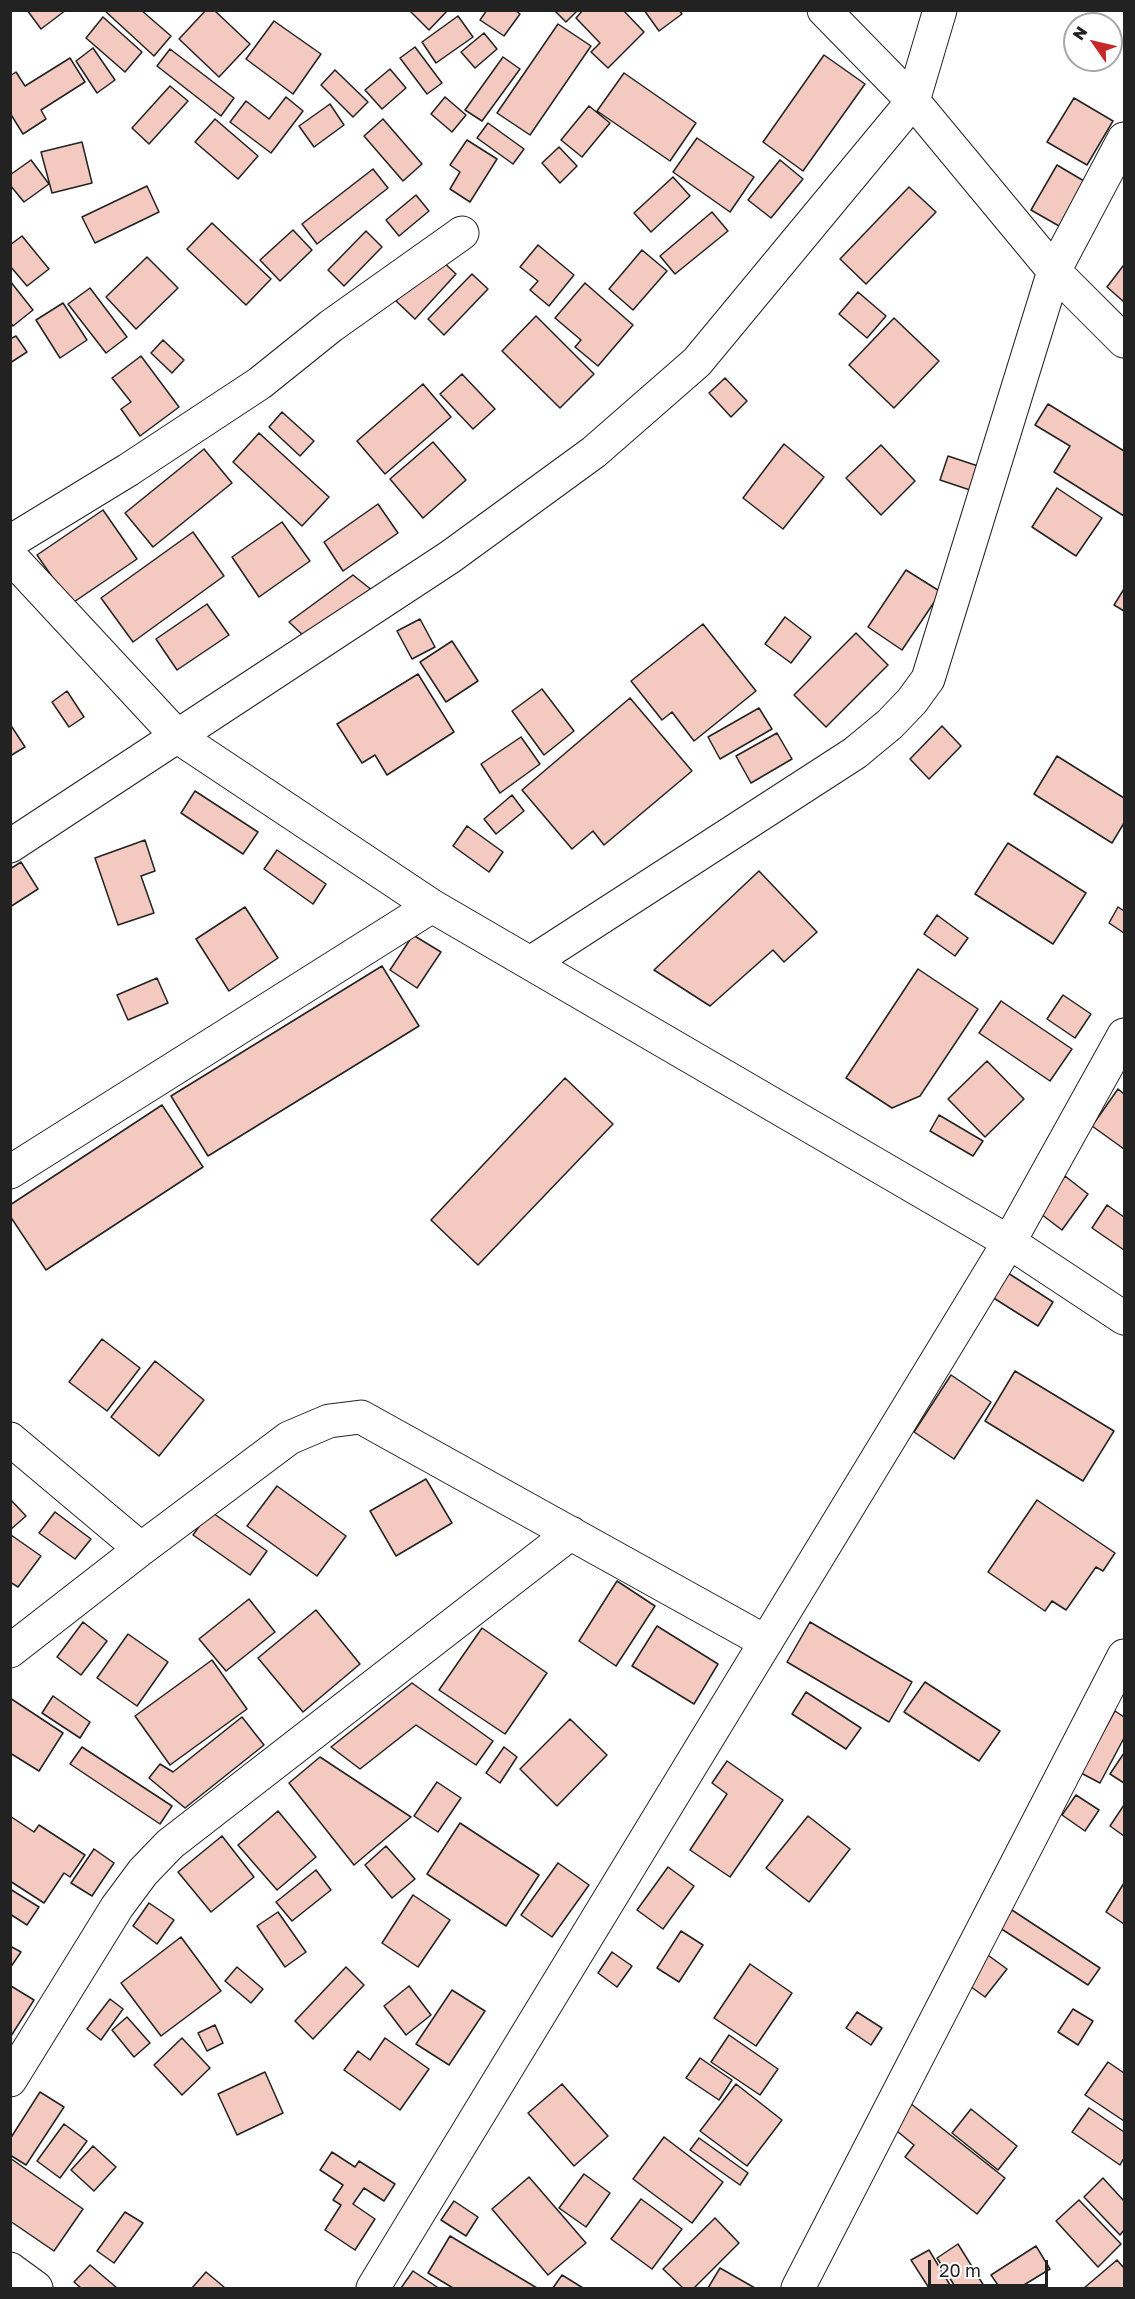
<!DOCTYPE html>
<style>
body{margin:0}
#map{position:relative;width:1135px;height:2299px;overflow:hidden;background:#fff;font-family:"Golos Text",sans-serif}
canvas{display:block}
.frame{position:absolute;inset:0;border:12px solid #222;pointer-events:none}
.north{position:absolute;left:1063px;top:12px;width:60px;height:60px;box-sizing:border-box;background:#fff;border:2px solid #a7a7a7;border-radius:50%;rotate:304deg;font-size:16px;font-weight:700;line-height:24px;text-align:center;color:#222}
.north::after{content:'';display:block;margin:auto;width:21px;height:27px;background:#c62828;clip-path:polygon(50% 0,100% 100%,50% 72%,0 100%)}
.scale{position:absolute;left:928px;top:2260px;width:120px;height:27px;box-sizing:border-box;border:3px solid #222;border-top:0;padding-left:8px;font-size:18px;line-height:21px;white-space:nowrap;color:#222;-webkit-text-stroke:4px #fff;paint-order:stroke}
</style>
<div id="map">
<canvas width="1135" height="2299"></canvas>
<div class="frame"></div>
<div class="north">N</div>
<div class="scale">20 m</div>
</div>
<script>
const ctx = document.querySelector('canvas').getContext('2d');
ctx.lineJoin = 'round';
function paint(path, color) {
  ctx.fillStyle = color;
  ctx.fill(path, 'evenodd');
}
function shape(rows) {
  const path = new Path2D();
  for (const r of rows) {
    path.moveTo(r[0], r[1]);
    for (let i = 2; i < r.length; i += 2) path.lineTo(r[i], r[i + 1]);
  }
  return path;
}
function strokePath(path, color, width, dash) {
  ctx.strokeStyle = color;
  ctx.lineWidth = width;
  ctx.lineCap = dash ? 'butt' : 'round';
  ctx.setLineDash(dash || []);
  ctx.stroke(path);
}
const building = shape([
 [27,10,66,10,41,29,27,10],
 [104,10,141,10,171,36,154,56,104,10],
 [206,10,214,10,250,44,219,77,179,39,206,10],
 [413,10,448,10,429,30,411,12,413,10],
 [487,10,515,10,520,14,504,36,480,20,487,10],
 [554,10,578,10,566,22,554,10],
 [583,10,623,10,644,32,608,68,591,52,600,43,576,18,583,10],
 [644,10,679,10,682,14,659,31,644,10],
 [458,16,473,37,436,63,422,42,458,16],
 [103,17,142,52,125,72,86,38,103,17],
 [274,21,321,54,293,94,246,59,274,21],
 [558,24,591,46,530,135,497,113,558,24],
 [484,33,497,49,475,68,461,52,484,33],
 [415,47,442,83,427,94,400,58,415,47],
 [93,48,115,80,97,93,76,61,93,48],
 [170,49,234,98,221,116,157,66,170,49],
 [824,55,865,84,803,171,763,142,824,55],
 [503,57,520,69,482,121,465,110,503,57],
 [70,58,85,82,41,110,46,119,23,134,10,113,10,76,16,72,25,86,70,58],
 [390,69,406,88,382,109,365,90,390,69],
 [335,70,368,102,353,117,321,85,335,70],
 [624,73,696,123,670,161,597,111,624,73],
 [170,86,188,101,149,144,132,128,170,86],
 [286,97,303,111,271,153,230,122,246,101,269,119,286,97],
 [445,97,466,115,452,132,431,114,445,97],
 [1074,98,1113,121,1087,165,1047,142,1074,98],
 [330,104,344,125,314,147,299,126,330,104],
 [589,106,610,123,582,157,561,140,589,106],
 [215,119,258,156,238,179,195,142,215,119],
 [383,119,422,164,403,181,364,136,383,119],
 [488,123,524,149,513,164,477,138,488,123],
 [697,138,754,177,730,212,673,172,697,138],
 [467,140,497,159,470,202,450,189,460,172,450,165,467,140],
 [82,142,92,183,52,193,41,152,82,142],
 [559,147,577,166,560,183,542,163,559,147],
 [31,160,49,184,24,202,10,185,10,175,31,160],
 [780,160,803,179,771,218,748,200,780,160],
 [1057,165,1084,181,1059,226,1031,210,1057,165],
 [373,169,388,188,317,244,302,224,373,169],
 [673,177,690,196,651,232,634,213,673,177],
 [147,186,159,212,95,243,82,217,147,186],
 [909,187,936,212,866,284,840,259,909,187],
 [416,195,429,211,399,236,386,220,416,195],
 [712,212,728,231,675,274,660,256,712,212],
 [212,223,271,279,246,305,187,249,212,223],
 [293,230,312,250,280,281,260,260,293,230],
 [366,231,382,247,344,286,328,270,366,231],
 [22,236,49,269,27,286,10,266,10,245,22,236],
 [538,245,574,275,549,306,530,290,538,281,520,267,538,245],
 [642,250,667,271,633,310,609,289,642,250],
 [147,257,178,288,136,329,106,297,147,257],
 [438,257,456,274,415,319,396,301,438,257],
 [1123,266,1124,268,1124,302,1107,287,1123,266],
 [472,274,488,289,444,335,428,319,472,274],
 [10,281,33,310,13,326,10,322,10,281],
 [585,283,633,325,598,366,575,347,581,340,555,318,585,283],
 [90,288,127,337,106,353,68,304,90,288],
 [858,292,886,316,867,338,839,314,858,292],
 [63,303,87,340,60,358,36,320,63,303],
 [536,316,594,374,560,408,502,351,536,316],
 [894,318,939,361,894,408,849,365,894,318],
 [16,336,27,352,10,363,10,339,16,336],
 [163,340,184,360,172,373,151,353,163,340],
 [141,356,179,407,140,436,121,409,131,402,112,378,141,356],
 [462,374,495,409,473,429,440,394,462,374],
 [725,378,747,401,731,417,709,393,725,378],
 [423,384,451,417,385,474,357,441,423,384],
 [1048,404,1124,451,1124,516,1054,472,1070,446,1035,425,1048,404],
 [282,412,314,441,300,456,269,427,282,412],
 [259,433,329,497,302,526,233,462,259,433],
 [433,442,466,480,423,518,390,479,433,442],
 [784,444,824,477,783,529,743,498,784,444],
 [881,445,915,481,881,515,846,478,881,445],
 [204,449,232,483,153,547,125,513,204,449],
 [948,456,981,467,973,491,940,480,948,456],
 [1057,488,1102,518,1076,556,1032,527,1057,488],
 [378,504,398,533,343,571,324,542,378,504],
 [103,510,137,559,71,604,37,555,103,510],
 [282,522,310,561,259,597,232,557,282,522],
 [193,532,224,576,133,642,101,598,193,532],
 [906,570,941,592,902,650,868,627,906,570],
 [353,575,373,591,308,640,289,622,353,575],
 [1124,589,1124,611,1114,605,1124,589],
 [207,604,229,635,177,670,156,639,207,604],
 [785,617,811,637,791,663,765,644,785,617],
 [420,619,435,647,412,659,397,631,420,619],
 [703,624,756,691,694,741,672,712,662,720,631,681,703,624],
 [856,633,888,665,826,727,794,695,856,633],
 [452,641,478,681,446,702,420,662,452,641],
 [418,674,454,732,387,775,375,755,362,763,337,724,418,674],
 [542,689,574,731,544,755,512,711,542,689],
 [67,691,84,717,69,727,52,702,67,691],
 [630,698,692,771,604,845,593,831,572,849,522,790,630,698],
 [759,708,772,729,720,759,708,737,759,708],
 [10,724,25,747,10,756,10,724],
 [942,726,961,746,929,779,910,759,942,726],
 [777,733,792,759,751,783,736,756,777,733],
 [521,737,540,764,500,793,481,764,521,737],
 [1057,756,1124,798,1124,823,1112,843,1034,794,1057,756],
 [195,791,258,832,243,854,181,813,195,791],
 [512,795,524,811,496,834,484,819,512,795],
 [467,826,503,852,489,872,453,846,467,826],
 [145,840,155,871,141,876,154,913,118,925,95,858,145,840],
 [1008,843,1086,893,1053,944,975,894,1008,843],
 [277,850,326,884,313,904,264,869,277,850],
 [21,862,38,889,10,907,10,869,21,862],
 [759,871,817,932,784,962,773,950,710,1006,654,970,759,871],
 [245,907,278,958,229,991,196,939,245,907],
 [1118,907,1124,911,1124,933,1109,923,1118,907],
 [937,915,968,938,955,956,924,934,937,915],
 [413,935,441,952,417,988,390,970,413,935],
 [382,966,419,1026,208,1156,171,1096,382,966],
 [918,969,978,1009,920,1096,892,1108,846,1078,918,969],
 [157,978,168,1003,128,1020,117,995,157,978],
 [1063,995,1091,1014,1075,1038,1047,1019,1063,995],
 [1001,1001,1072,1049,1050,1081,979,1033,1001,1001],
 [987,1061,1024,1099,985,1137,948,1099,987,1061],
 [565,1078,613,1124,478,1265,431,1220,565,1078],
 [1118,1089,1124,1094,1124,1149,1092,1126,1118,1089],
 [162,1105,203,1167,46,1270,10,1216,10,1205,162,1105],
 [939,1115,983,1141,973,1156,930,1131,939,1115],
 [1065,1176,1088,1194,1062,1230,1037,1211,1065,1176],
 [1107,1205,1124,1217,1124,1250,1092,1228,1107,1205],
 [1008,1273,1053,1302,1038,1326,992,1297,1008,1273],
 [102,1339,140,1368,107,1411,69,1382,102,1339],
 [155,1361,204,1400,159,1456,111,1417,155,1361],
 [1015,1371,1114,1431,1083,1481,985,1421,1015,1371],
 [951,1375,991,1402,954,1459,914,1432,951,1375],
 [426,1479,452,1523,396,1556,370,1511,426,1479],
 [277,1486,346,1536,317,1576,247,1526,277,1486],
 [10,1499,26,1516,10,1530,10,1499],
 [1037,1500,1115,1553,1103,1571,1096,1567,1066,1610,1052,1601,1045,1611,988,1572,1037,1500],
 [210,1511,267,1551,250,1575,193,1535,210,1511],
 [55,1512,91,1539,75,1559,39,1533,55,1512],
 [11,1535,41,1556,18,1587,10,1582,11,1535],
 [617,1581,655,1606,616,1666,579,1641,617,1581],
 [249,1599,275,1632,226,1671,199,1639,249,1599],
 [316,1610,360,1664,303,1712,258,1658,316,1610],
 [83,1622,107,1641,81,1675,57,1657,83,1622],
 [810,1622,912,1682,889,1722,787,1662,810,1622],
 [657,1626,718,1664,694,1704,632,1666,657,1626],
 [482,1628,547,1673,505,1734,439,1690,482,1628],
 [128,1634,168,1662,137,1706,97,1678,128,1634],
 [212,1660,247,1709,170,1765,135,1716,212,1660],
 [925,1682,1000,1731,979,1761,904,1712,925,1682],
 [412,1683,493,1741,476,1765,416,1725,360,1769,331,1747,412,1683],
 [806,1692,861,1728,846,1749,792,1714,806,1692],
 [53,1696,90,1722,80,1738,42,1713,53,1696],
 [10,1698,63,1733,39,1771,10,1753,10,1698],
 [1115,1711,1124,1717,1124,1738,1100,1783,1081,1773,1115,1711],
 [242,1717,264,1745,185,1808,149,1778,160,1764,173,1772,242,1717],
 [570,1719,607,1755,557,1806,520,1769,570,1719],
 [82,1747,172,1806,160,1824,70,1764,82,1747],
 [504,1747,517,1757,500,1783,486,1773,504,1747],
 [1124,1753,1124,1783,1110,1774,1124,1753],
 [320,1757,411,1817,354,1865,289,1783,320,1757],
 [727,1761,783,1800,730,1877,690,1850,727,1794,712,1783,727,1761],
 [437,1782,461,1798,438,1832,414,1816,437,1782],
 [1076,1795,1099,1810,1085,1831,1062,1815,1076,1795],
 [1124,1805,1124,1836,1110,1826,1124,1805],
 [278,1811,316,1857,277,1890,238,1845,278,1811],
 [10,1816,34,1832,39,1825,85,1855,70,1877,64,1873,44,1903,10,1881,10,1816],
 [808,1816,850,1849,809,1902,766,1868,808,1816],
 [460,1823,539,1875,506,1926,427,1874,460,1823],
 [222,1836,254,1877,211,1912,178,1872,222,1836],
 [386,1846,415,1879,392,1898,365,1865,386,1846],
 [94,1849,114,1863,92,1896,71,1883,94,1849],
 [558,1863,589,1885,552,1937,521,1915,558,1863],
 [668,1867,694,1886,663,1929,637,1910,668,1867],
 [316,1870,331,1890,292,1921,276,1902,316,1870],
 [1124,1883,1124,1924,1106,1912,1124,1883],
 [10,1889,39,1907,27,1925,10,1914,10,1889],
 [413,1895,450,1920,418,1967,382,1943,413,1895],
 [149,1903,174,1920,157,1944,133,1926,149,1903],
 [1012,1910,1100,1968,1088,1985,1000,1928,1012,1910],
 [278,1912,306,1952,285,1967,257,1926,278,1912],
 [681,1931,703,1945,679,1982,657,1968,681,1931],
 [181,1937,221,1991,161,2036,121,1983,181,1937],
 [10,1946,21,1952,10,1968,10,1946],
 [612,1952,632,1966,617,1987,598,1973,612,1952],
 [985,1953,1007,1969,985,1997,963,1981,985,1953],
 [750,1964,792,1993,756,2046,714,2018,750,1964],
 [237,1967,263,1989,251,2003,225,1981,237,1967],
 [346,1967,364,1985,313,2039,295,2021,346,1967],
 [11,1986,34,2000,11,2036,10,2036,11,1986],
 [409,1986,431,2015,406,2035,384,2006,409,1986],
 [452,1990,485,2011,449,2065,416,2044,452,1990],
 [110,1999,123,2009,101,2040,87,2029,110,1999],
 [1073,2009,1093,2021,1078,2045,1058,2032,1073,2009],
 [857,2012,882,2028,871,2045,846,2028,857,2012],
 [127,2017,150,2043,134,2057,112,2030,127,2017],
 [215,2025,223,2043,207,2051,198,2033,215,2025],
 [729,2035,778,2069,760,2095,711,2062,729,2035],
 [182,2038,210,2068,182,2095,154,2065,182,2038],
 [385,2038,429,2069,400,2110,344,2070,358,2051,370,2060,385,2038],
 [700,2058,732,2080,719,2100,686,2078,700,2058],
 [1108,2062,1124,2073,1124,2121,1085,2095,1108,2062],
 [265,2072,283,2113,237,2135,218,2094,265,2072],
 [562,2084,608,2136,574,2166,528,2113,562,2084],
 [736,2084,782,2120,747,2166,700,2131,736,2084],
 [40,2092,64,2107,26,2165,10,2155,10,2139,40,2092],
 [910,2103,1005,2178,977,2214,905,2157,914,2145,892,2127,910,2103],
 [1089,2108,1124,2132,1124,2158,1120,2165,1072,2132,1089,2108],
 [971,2109,1017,2146,998,2170,952,2133,971,2109],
 [64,2124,87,2141,60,2178,37,2161,64,2124],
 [664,2137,723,2182,692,2223,633,2179,664,2137],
 [699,2138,748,2173,740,2185,690,2150,699,2138],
 [93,2146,116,2167,94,2191,71,2170,93,2146],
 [332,2152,355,2167,359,2161,395,2184,384,2201,364,2188,353,2204,375,2219,355,2250,325,2230,341,2205,333,2200,343,2185,320,2170,332,2152],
 [10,2158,83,2209,54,2251,10,2221,10,2158],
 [584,2174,610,2193,586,2227,559,2208,584,2174],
 [529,2177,586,2243,548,2275,492,2209,529,2177],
 [1103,2178,1124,2201,1124,2230,1120,2235,1084,2197,1103,2178],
 [641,2199,682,2229,652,2269,611,2239,641,2199],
 [1079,2200,1121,2244,1098,2267,1056,2221,1079,2200],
 [454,2201,478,2217,466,2236,441,2220,454,2201],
 [125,2212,143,2223,114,2263,97,2251,125,2212],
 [715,2218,739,2243,694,2288,683,2288,663,2269,715,2218],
 [450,2236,537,2288,453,2288,428,2273,450,2236],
 [958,2244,984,2286,980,2288,956,2288,937,2258,958,2244],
 [1036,2246,1050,2269,1019,2288,1000,2288,991,2275,1036,2246],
 [929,2250,950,2285,944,2288,929,2288,911,2260,929,2250],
 [1117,2260,1124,2268,1124,2288,1084,2288,1117,2260],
 [90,2265,117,2288,81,2288,74,2282,90,2265],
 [720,2268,755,2288,708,2288,720,2268],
 [413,2271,437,2287,436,2288,401,2288,413,2271],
 [206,2272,224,2287,222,2288,192,2288,206,2272],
 [562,2275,583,2288,553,2288,562,2275]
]);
paint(building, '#f3c9c0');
strokePath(building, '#222', 1.5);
const street = shape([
 [824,10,913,101,1054,271,1124,341],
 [10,542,128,470,260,383,331,326,462,233],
 [10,556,178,737,432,906,1009,1242,1124,1318],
 [10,846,450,557,594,452,697,362,913,101,940,10],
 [532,962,855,753,890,724,912,701,928,679,1054,271,1124,139],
 [10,1172,432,906],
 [10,1439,141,1549],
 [10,1651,141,1549,289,1438,329,1421,361,1417,766,1642],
 [10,2080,117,1907,143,1872,170,1844,571,1533],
 [10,2269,36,2288],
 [373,2288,1009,1242,1124,1035],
 [798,2288,1124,1656]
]);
strokePath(street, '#222', 35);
strokePath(street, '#fff', 33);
</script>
